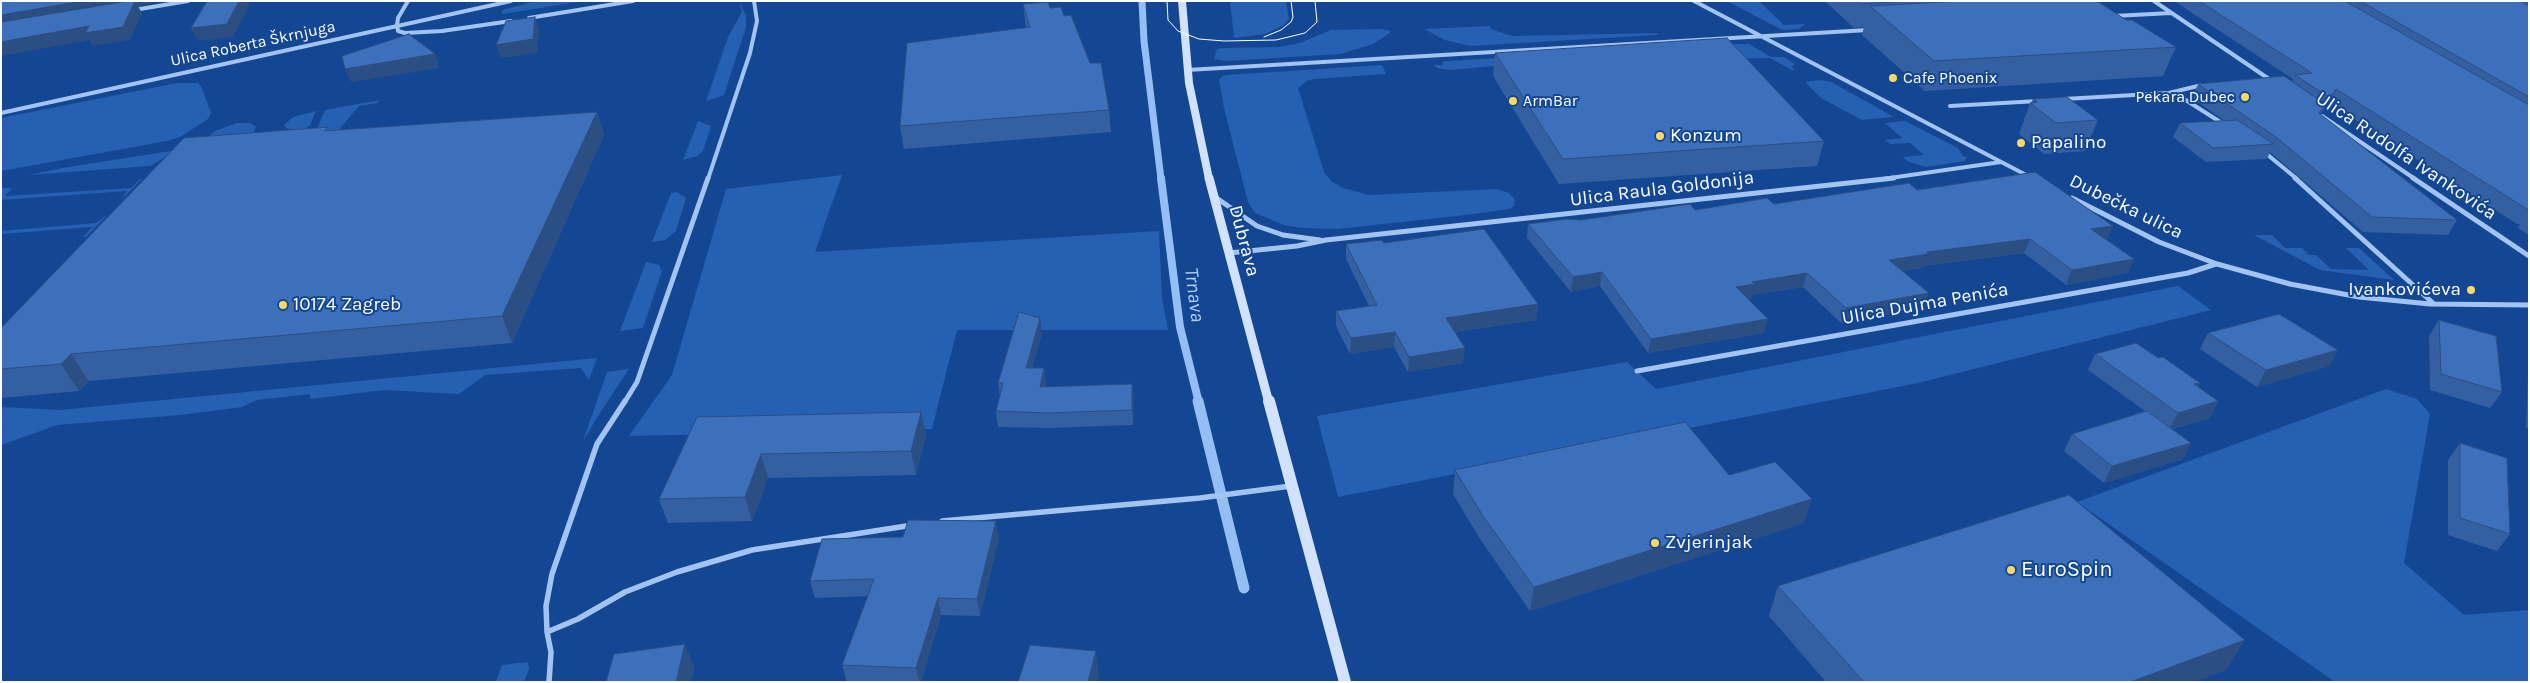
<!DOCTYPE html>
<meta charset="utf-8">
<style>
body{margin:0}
#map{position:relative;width:2530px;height:683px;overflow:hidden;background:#144793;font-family:Karla,sans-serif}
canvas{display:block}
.frame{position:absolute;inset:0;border:2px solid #fff;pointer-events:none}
</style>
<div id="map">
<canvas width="2530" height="683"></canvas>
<div class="frame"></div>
</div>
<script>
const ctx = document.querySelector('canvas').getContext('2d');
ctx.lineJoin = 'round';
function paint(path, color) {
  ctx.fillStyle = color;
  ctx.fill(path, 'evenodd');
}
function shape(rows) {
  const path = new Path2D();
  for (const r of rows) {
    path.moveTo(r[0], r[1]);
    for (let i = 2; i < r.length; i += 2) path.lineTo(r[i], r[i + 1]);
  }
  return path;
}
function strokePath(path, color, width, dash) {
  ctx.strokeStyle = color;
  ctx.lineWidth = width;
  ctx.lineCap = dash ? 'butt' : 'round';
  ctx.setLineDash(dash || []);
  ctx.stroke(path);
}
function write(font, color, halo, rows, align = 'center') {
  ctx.font = font + ' Karla,sans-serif';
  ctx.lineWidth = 4;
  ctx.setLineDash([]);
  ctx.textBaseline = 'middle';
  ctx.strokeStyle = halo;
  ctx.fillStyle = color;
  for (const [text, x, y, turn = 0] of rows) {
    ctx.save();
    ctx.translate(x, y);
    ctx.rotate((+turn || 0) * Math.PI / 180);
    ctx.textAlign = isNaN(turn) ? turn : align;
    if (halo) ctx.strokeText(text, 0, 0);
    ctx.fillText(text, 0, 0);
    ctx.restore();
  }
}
paint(shape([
 [536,1,585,1,502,14,502,10],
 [739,1,746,16,746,27,724,95,706,101,728,37,742,12],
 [1230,1,1286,1,1289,19,1284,25,1265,34,1234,38],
 [1727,1,1759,1,1784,25,1805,24,1799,29,1782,30],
 [1490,26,1491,29,1512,36,1660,33,1656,35,1470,46,1445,40,1424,29],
 [1381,29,1390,31,1390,33,1373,44,1340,54,1226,61,1214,59,1217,49,1222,48,1280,47,1300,43,1331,30],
 [1731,44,1749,44,1771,57,1784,57,1795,64,1791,67,1795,69,1792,70,1770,58,1537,62,1450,70,1437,68,1434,65,1443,65,1442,62,1448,61],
 [1382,65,1386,74,1314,79,1307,81,1298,88,1324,172,1331,181,1343,188,1369,195,1496,189,1509,193,1515,200,1514,206,1509,209,1466,215,1338,229,1302,228,1284,225,1255,213,1248,202,1224,108,1219,80,1221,77,1226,75],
 [1821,80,1831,82,1894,117,1862,120,1821,98,1805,82],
 [177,83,198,83,202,88,211,113,208,119,180,137,167,141,1,171,1,118],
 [380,100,377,103,359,106,336,133,308,132,318,127,325,110],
 [316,111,310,125,303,131,286,128,284,125,293,117],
 [698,121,711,126,703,151,697,156,683,160],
 [1905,121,1958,148,1963,156,1967,157,1965,161,1926,167,1907,161,1903,157,1924,155,1910,143,1890,144,1885,140,1902,138,1885,123],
 [237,123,250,123,256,127,253,133,208,137,215,131],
 [177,150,150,166,29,175,62,168],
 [842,175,815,252,1159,231,1162,298,1168,330,957,330,932,429,629,436,672,375,726,189],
 [140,179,142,179,121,200,127,191,1,200,1,188,12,188,5,196,131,188],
 [677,192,686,198,676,231,665,240,652,242,671,193],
 [109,213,86,237,83,237,92,227,1,234,1,231,96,223],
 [2254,235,2272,235,2285,248,2302,248,2309,255,2316,255,2331,269,2369,270,2346,248,2359,248,2394,280,2320,270],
 [646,262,659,265,662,271,643,328,620,331],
 [2178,286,2211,310,1918,383,1338,497,1317,416,1627,362,1656,389],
 [597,358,589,380,581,368,485,375,459,394,384,390,310,399,310,394,257,400,242,407,180,415,57,425,1,445,1,407,60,410],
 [629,369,598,416,583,441,607,372],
 [2386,389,2417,399,2430,414,2404,563,2464,615,2529,610,2529,682,2335,682,2077,502],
 [528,662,529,669,524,682,496,682,502,665]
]), '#2660b2');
strokePath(shape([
 [1142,1,1144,41,1161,179]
]), '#95bef4', 7);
strokePath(shape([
 [1161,178,1180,327,1199,403]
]), '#95bef4', 8);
strokePath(shape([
 [1198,401,1244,588]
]), '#95bef4', 11);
strokePath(shape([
 [408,1,398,18,397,25,398,31,405,33,442,31,511,21],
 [1694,1,2028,176],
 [2154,1,2272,81],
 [134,10,188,1],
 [2114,16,2171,13],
 [529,18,633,1],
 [1187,70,1868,30],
 [2173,92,2225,125],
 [2064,99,2169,93,2202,85],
 [1950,106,2038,101],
 [1,113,511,1],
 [2322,116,2415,179],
 [2263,151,2297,179],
 [708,179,750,53,757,21,754,1],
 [1883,179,2001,162]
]), '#a3c3f1', 4);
strokePath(shape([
 [2295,178,2434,304],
 [2413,178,2529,256],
 [1215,197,1257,226,1283,235,1320,240],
 [2072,198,2159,242,2217,264,2290,284,2359,297,2430,304,2529,305],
 [1229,253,1297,246,1326,240,1894,178],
 [1637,371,2188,273,2216,264],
 [624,403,637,382,708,178]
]), '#a3c3f1', 5);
strokePath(shape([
 [942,521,1200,498,1291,486],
 [547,632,578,619,625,592,677,572,752,550,913,525],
 [549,682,551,652,547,632,546,606,552,574,597,444,625,401]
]), '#a3c3f1', 5.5);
strokePath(shape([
 [1182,1,1189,83,1209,179]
]), '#d2e2fc', 8);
strokePath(shape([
 [1209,178,1269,403]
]), '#d2e2fc', 9);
strokePath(shape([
 [1269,401,1345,682]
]), '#d2e2fc', 12);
strokePath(shape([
 [1167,1,1168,20,1178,31,1199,39,1224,41,1276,40,1305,33,1317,22,1315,1],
 [1264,37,1281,30,1291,22,1293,17,1291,1]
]), '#fff', 1);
paint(shape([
 [1825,1,2097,1,2126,20,2176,47,2163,76,1925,91,1862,35,1864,27,1854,28],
 [2174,1,2529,1,2529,235,2518,228,2520,224,2517,224,2329,103,2320,114,2457,220,2448,235,2363,232,2270,152,2267,159,2206,162,2173,137,2180,123,2225,121,2192,98,2198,84,2292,81,2293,79],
 [1023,4,1050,8,1064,16,1090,63,1109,110,1111,132,904,149,900,126,1026,28],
 [1495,53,1824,141,1817,166,1559,184,1493,76],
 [2033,99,2098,120,2085,151,2044,154,2019,134,2030,103,2031,103],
 [597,112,604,135,512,343,89,381,79,391,1,398,1,328,328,127,329,131],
 [1917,190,2107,240,2134,259,2128,273,2066,285,2024,253,1924,266,1923,268,1902,271,1924,308,1841,323,1803,287,1752,295,1751,299,1748,299,1764,333,1648,353,1600,286,1571,292,1527,238,1528,224,1774,204],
 [1384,243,1538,304,1536,320,1454,332,1463,363,1408,372,1394,347,1350,354,1336,326,1336,311,1369,306,1346,259,1346,244],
 [2439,320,2502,392,2490,408,2430,390,2429,336],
 [1042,333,1032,368,1044,368,1046,383,1045,387,1134,399,1133,425,1051,428,998,427,996,411,1000,396,998,383],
 [2208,333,2338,350,2329,366,2257,387,2200,349],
 [2529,350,2529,428,2526,428],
 [2095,354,2158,358,2200,383,2198,387,2218,401,2210,418,2172,429,2191,443,2183,459,2104,483,2064,451,2072,434,2145,411,2088,370],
 [921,412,926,435,916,475,768,478,752,521,668,523,659,499,697,417],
 [2460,443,2510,534,2497,551,2448,535,2448,460],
 [1455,470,1729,475,1804,523,1530,611,1480,539,1453,494],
 [999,538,980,616,941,615,921,682,847,682,842,665,868,596,815,598,810,581],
 [1778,586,2226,670,2193,682,1826,682,1769,616]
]), '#3460a1');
paint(shape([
 [83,1,153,1,152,3,138,6,142,13,130,40,93,46,90,40,1,56,1,42,132,7,1,29,1,15],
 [239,1,249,1,250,5,233,37,198,41,191,28],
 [535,17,539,30,537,53,501,58,496,45],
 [435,54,440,68,351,82,345,69],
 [2336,89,2329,103,2323,111,2330,98],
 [597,112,604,135,512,343,502,316],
 [2113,226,2107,240,2091,229],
 [2030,239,2024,253,1924,266,1923,268,1884,274,1889,260,1927,252],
 [2134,259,2128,273,2066,285,2072,270],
 [1602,272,1600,286,1571,292,1573,277],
 [1807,273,1803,287,1752,295,1751,299,1733,301,1736,287,1752,282],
 [1929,293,1924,308,1841,323,1846,308],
 [1538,304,1536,320,1444,333,1446,318],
 [1040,318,1042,333,1028,383,1026,368],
 [1768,319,1764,333,1648,353,1651,339],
 [1395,332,1394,347,1350,354,1351,338],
 [1465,348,1463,363,1408,372,1409,357],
 [2338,350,2329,366,2257,387,2266,370],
 [71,354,89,381,79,391,61,364],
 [1044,368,1046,383,1042,403,1040,387],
 [2200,383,2192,399,2194,384],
 [1132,384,1134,399,1133,425,1132,410],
 [2218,401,2210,418,2169,429,2178,413],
 [921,412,926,435,916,475,911,451],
 [2191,443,2183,459,2104,483,2112,466],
 [761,454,768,478,752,521,745,497],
 [1812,499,1804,523,1530,611,1534,587],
 [996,521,999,538,980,616,977,599],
 [938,598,941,615,921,682,919,682,916,668],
 [2245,640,2226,670,2193,682,2130,682],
 [685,644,695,668,691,682,676,682],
 [1096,651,1099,675,1097,682,1088,682]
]), '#2b4e83');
const building = shape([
 [1,1,83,1,1,15,1,1],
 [128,1,135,1,123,27,85,33,89,26,1,42,1,22,128,1],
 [207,1,239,1,227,24,191,28,207,1],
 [1857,1,1910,1,1860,4,1857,1],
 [1962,1,2097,1,2126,20,2132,20,2176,47,1934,61,1870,6,1962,1],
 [2199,1,2345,1,2529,105,2529,209,2527,209,2336,89,2330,98,2295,75,2312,73,2199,1],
 [2360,1,2520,1,2529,6,2529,97,2360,1],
 [1048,2,1050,8,1061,7,1064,16,1071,15,1090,63,1101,63,1109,110,900,126,907,43,1030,27,1023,4,1048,2],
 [535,17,533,39,496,45,506,21,535,17],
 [409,34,435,54,345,69,342,56,409,34],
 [1727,38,1824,141,1563,159,1495,53,1727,38],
 [2284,76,2325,104,2319,113,2457,220,2372,217,2276,137,2198,84,2284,76],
 [2067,97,2098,120,2056,123,2030,103,2037,102,2033,99,2067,97],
 [597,112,502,316,71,354,61,364,1,369,1,328,184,138,328,127,324,131,597,112],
 [2237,120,2274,144,2213,148,2180,123,2237,120],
 [2035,172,2113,226,2091,229,2134,259,2072,270,2030,239,1927,252,1928,254,1889,260,1929,293,1846,308,1807,273,1752,282,1755,284,1736,287,1768,319,1651,339,1602,272,1573,277,1528,224,1567,219,1581,220,1690,204,1695,210,1767,198,1774,204,1909,183,1917,190,2035,172],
 [1484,229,1538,304,1446,318,1465,348,1409,357,1395,332,1351,338,1336,311,1377,305,1346,244,1382,240,1384,243,1484,229],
 [1019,312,1040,318,1026,368,1044,368,1040,387,1132,384,1132,410,1049,413,996,411,1003,383,998,383,1019,312],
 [2279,314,2338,350,2266,370,2208,333,2279,314],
 [2439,320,2496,336,2502,392,2441,374,2439,320],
 [2136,343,2158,358,2163,357,2200,383,2194,384,2218,401,2178,413,2095,354,2136,343],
 [2147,411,2191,443,2112,466,2072,434,2147,411],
 [921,412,911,451,761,454,745,497,659,499,697,417,921,412],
 [1685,422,1729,475,1775,462,1812,499,1534,587,1483,516,1455,470,1685,422],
 [2460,443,2507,458,2510,534,2460,518,2460,443],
 [2069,495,2245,640,2130,682,1864,682,1778,586,2069,495],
 [908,520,996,521,977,599,938,598,916,668,842,665,874,579,810,581,822,539,903,537,908,520],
 [685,644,676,682,606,682,614,654,685,644],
 [1030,645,1096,651,1088,682,1018,682,1030,645]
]);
paint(building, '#3d70bb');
strokePath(building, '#2b4e83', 1);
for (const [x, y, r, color] of [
 [1893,78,5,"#ffd863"],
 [2245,97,5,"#ffd863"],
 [1513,101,5,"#ffd863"],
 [1660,136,5,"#ffd863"],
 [2021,143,5,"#ffd863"],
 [2471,290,5,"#ffd863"],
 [283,305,5,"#ffd863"],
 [1655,543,5,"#ffd863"],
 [2011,570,5,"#ffd863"]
]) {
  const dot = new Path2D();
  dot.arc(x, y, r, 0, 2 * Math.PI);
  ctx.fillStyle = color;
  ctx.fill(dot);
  strokePath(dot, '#144793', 2);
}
write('16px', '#fff', '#144793', [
 ["Ulica Roberta Škrnjuga",253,44,-12]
]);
write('16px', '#fff', '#144793', [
 ["Cafe Phoenix",1903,78],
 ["Pekara Dubec",2235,97,"right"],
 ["ArmBar",1523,101]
], 'left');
write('19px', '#fff', '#144793', [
 ["Konzum",1670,136],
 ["Papalino",2031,143],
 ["Ivankovićeva",2461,290,"right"],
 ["10174 Zagreb",293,305],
 ["Zvjerinjak",1665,543]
], 'left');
write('19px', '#fff', '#144793', [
 ["Ulica Rudolfa Ivankovića",2406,156,34],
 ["Ulica Raula Goldonija",1662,189,-7],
 ["Dubečka ulica",2126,207,26],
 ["Dubrava",1244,241,75],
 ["Ulica Dujma Penića",1925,304,-10]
]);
write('italic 20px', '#afcef8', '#144793', [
 ["Trnava",1194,295,83]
]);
write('22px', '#fff', '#144793', [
 ["EuroSpin",2021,570]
], 'left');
</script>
